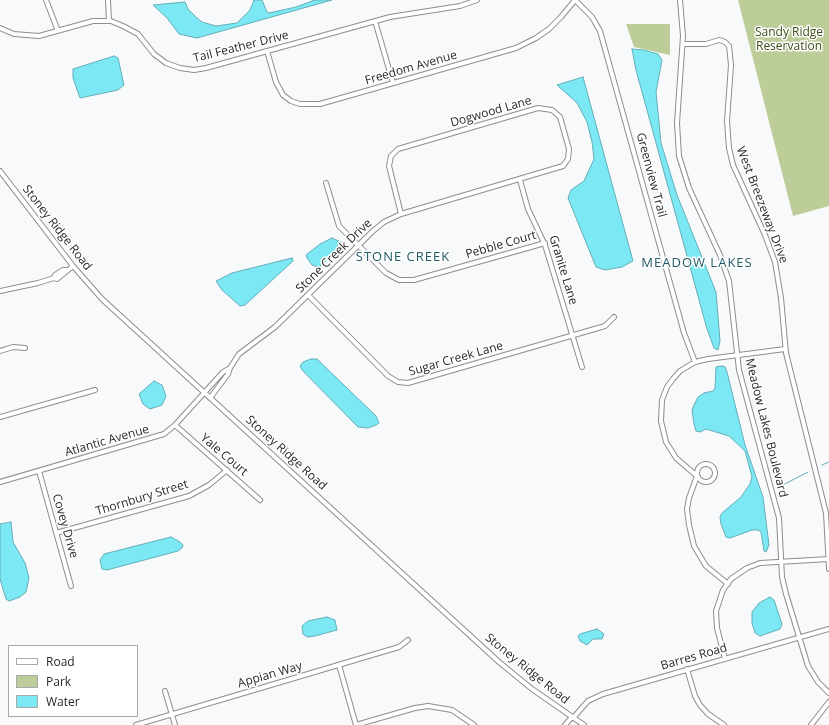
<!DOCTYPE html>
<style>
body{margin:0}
#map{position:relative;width:829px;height:725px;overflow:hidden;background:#f8f9fb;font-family:"Open Sans",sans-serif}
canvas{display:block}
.legend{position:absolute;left:8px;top:645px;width:130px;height:72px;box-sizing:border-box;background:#fff;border:1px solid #a9a9a9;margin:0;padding:5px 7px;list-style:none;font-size:12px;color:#282829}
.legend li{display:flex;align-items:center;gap:8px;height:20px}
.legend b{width:20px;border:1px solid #a9a9a9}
</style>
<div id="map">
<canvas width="829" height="725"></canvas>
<ul class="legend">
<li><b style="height:5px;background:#fff"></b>Road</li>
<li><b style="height:11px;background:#bdcd99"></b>Park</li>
<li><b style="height:11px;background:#7ce8f4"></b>Water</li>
</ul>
</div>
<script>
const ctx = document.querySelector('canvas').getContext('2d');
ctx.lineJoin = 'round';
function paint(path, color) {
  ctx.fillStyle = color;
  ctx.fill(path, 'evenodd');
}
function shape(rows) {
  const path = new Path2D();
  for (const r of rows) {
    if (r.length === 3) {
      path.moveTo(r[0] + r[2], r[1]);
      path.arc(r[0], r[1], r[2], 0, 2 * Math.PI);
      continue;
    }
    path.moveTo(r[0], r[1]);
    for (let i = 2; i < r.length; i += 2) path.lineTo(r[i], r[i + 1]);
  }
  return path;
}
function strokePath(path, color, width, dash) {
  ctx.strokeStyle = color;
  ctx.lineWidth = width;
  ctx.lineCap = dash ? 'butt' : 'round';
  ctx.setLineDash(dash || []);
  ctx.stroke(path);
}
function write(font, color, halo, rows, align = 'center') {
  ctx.font = font + ' "Open Sans",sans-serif';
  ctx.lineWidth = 3;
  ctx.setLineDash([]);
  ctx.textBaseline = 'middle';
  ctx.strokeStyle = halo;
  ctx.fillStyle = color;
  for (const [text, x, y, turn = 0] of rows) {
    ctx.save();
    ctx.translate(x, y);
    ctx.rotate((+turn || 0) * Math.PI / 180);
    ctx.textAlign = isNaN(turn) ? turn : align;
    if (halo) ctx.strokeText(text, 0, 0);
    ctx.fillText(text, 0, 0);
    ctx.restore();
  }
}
paint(shape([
 [738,0,829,0,829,206,793,216],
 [626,24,670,24,670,55,634,47]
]), '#bdcd99');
const water = shape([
 [254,0,262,0,267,12,269,13,296,7,315,0,332,0,197,38,179,34,167,18,153,5,185,2,188,9,197,18,202,22,216,26,237,23,250,10,254,0],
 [632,49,644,50,658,54,662,60,656,92,661,143,677,195,716,292,720,341,718,350,714,348,707,329,636,70,632,49],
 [114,56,118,58,124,85,118,90,80,98,73,78,73,69,114,56],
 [583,77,633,261,622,267,605,270,596,267,568,198,571,190,584,181,594,159,592,142,587,122,577,103,557,85,583,77],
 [332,238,343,243,342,246,319,267,312,265,307,258,306,255,320,244,332,238],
 [292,258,293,261,245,305,240,306,222,290,216,281,232,273,292,258],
 [311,359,317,359,376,416,379,423,376,425,368,428,358,427,302,370,300,366,303,362,311,359],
 [722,366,725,367,727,372,745,445,763,497,769,545,766,552,764,551,761,532,758,530,752,530,730,538,726,537,721,524,720,517,722,513,741,497,750,484,752,477,745,451,729,436,706,429,700,432,696,431,694,424,692,410,694,405,698,397,704,393,713,391,715,388,716,367,722,366],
 [154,381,162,385,166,396,162,405,150,409,143,404,139,394,154,381],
 [11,522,13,542,25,563,29,578,26,592,20,597,9,601,6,599,0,579,0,524,11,522],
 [171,537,180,542,183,545,182,548,178,551,107,570,102,569,100,560,104,554,171,537],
 [770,597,774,600,782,624,780,629,760,636,755,633,752,623,752,612,759,603,770,597],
 [327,617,335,620,337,630,315,636,307,637,303,634,302,626,308,621,327,617],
 [597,629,604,634,602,639,593,639,587,645,580,641,578,636,580,634,597,629]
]);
paint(water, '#7ce8f4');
strokePath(water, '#63aeb7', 1);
strokePath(shape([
 [822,465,829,462],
 [781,486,808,472]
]), '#63aeb7', 1);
const minor = shape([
 [46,0,58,31],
 [108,0,109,21],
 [575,0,592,17,600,31,684,333,695,362],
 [680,0,683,36,677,123,679,156,689,188,720,255,729,281,739,370,779,518,782,577,786,594,808,666,818,682,829,693],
 [375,21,393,83],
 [0,28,14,34,39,36,93,21,111,21,123,26,138,34,154,54,166,63,180,68,194,70,206,68,390,17,460,6,477,0],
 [683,44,706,44,719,40,725,42,729,46,731,65,727,121,729,148,733,165,765,235,775,262,781,298,786,353,826,513,829,569],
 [267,51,276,82,283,95,291,101,300,104,320,104,516,48,536,38,549,29,561,17,575,0],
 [0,171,73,266,102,299,499,662,532,689,584,725],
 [520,180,528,209,545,245,582,367],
 [326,183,339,226,386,273,399,280,414,280,545,243],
 [54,278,55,275,63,270,67,270],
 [0,291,38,283,54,278,57,279,73,266],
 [308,295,388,376,398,382,408,383,605,326,614,317],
 [0,351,13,347,25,348],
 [230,368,239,354,275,327,373,231,384,222,401,214,563,166,568,159,569,149,560,117,552,110,538,108,398,149,391,156,389,166,401,214],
 [0,417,95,390],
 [175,425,260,500],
 [706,473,9],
 [39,471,71,586],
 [0,482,164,434,175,425,223,372,230,368,228,374,210,398],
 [56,533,189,496,209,485,227,470],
 [728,584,706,566,694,546,689,525,687,509,689,498,697,476,676,458,666,442,661,421,662,400,667,387,673,379,680,371,695,362,708,359,785,349],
 [725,659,717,628,716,611,723,590,731,579,747,568,760,563,829,559],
 [339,665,356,725],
 [687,669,695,696,700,705,708,714,724,725],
 [165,691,175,725],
 [573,718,588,701,603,694,829,629],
 [136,725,399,647,408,640],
 [356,725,415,708,428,706,452,710,474,725],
 [565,725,572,717],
 [811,725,829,702]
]);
strokePath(minor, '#8d8d8f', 6);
strokePath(minor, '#fff', 4);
write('12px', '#3e4c16', '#fff', [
 ["Sandy Ridge",789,33],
 ["Reservation",789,47]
]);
write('12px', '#282829', '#fff', [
 ["Tail Feather Drive",241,47,-14],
 ["Freedom Avenue",411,68,-16],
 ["Dogwood Lane",491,112,-16],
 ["Greenview Trail",651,175,75],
 ["West Breezeway Drive",762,205,69],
 ["Stoney Ridge Road",57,228,52],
 ["Pebble Court",501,245,-16],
 ["Stone Creek Drive",334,256,-44],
 ["Granite Lane",563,270,73],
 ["Sugar Creek Lane",456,359,-16],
 ["Meadow Lakes Boulevard",766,428,76],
 ["Atlantic Avenue",107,441,-16],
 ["Stoney Ridge Road",286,453,42],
 ["Yale Court",224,455,40],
 ["Thornbury Street",142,498,-17],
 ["Covey Drive",65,526,74],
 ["Barres Road",694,657,-16],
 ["Stoney Ridge Road",527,669,39],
 ["Appian Way",270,675,-16]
]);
ctx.letterSpacing = '1px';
write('13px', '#225a65', '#fff', [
 ["STONE CREEK",403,257],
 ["MEADOW LAKES",697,263]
]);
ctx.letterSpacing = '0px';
</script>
